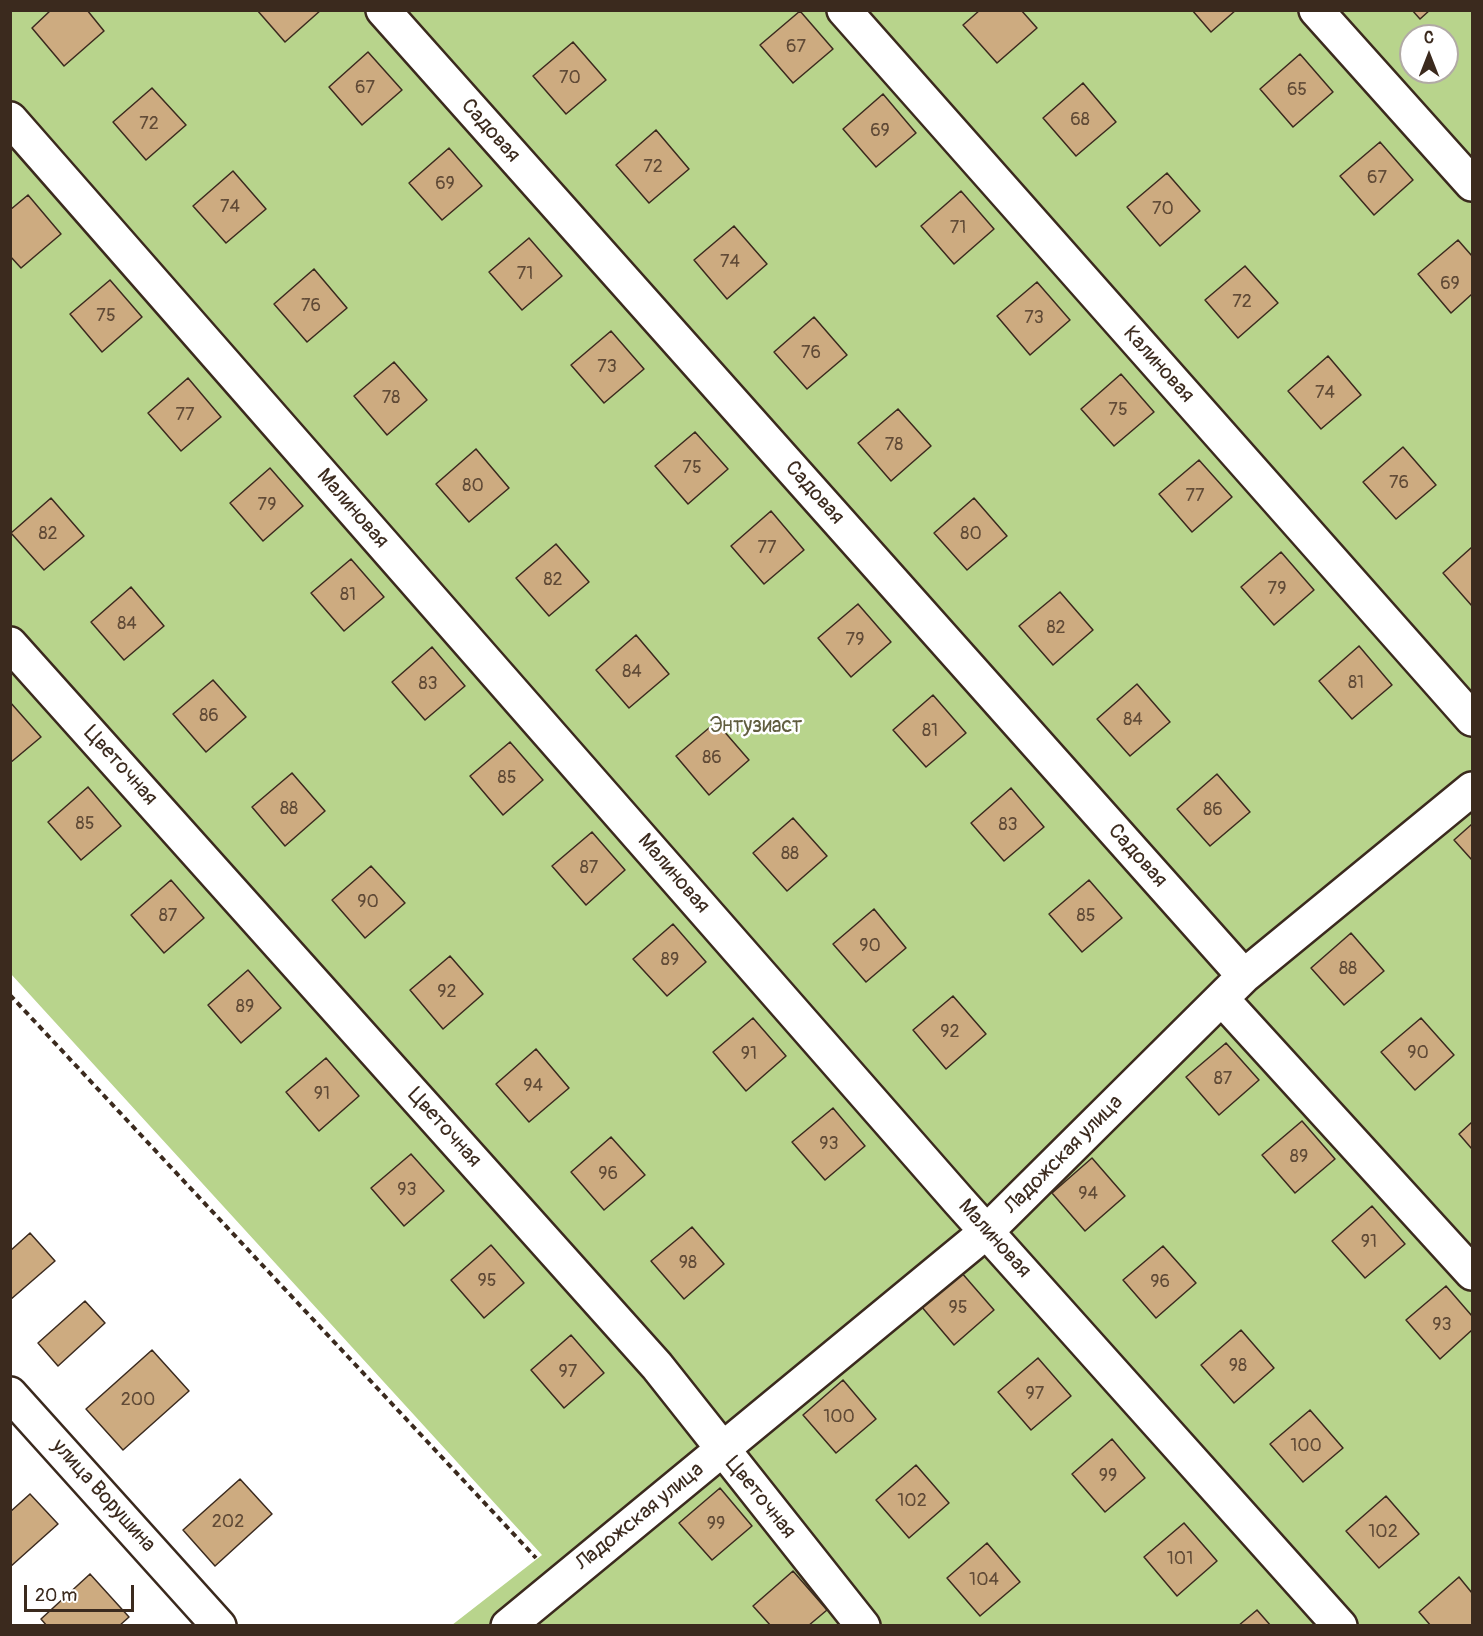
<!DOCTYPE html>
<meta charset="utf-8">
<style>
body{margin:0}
#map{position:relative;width:1483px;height:1636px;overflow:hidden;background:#fff;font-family:Pangolin,sans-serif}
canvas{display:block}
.frame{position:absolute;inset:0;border:12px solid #3b2a1e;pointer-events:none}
.north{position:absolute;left:1399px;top:24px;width:60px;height:60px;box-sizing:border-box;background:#fff;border:2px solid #b1aaa5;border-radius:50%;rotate:0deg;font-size:16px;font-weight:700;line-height:24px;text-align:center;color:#3b2a1e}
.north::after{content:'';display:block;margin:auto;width:21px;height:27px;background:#3b2a1e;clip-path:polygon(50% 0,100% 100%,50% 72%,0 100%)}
.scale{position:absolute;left:24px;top:1585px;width:110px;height:27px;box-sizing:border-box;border:3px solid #3b2a1e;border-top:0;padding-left:8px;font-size:18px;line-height:21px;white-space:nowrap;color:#3b2a1e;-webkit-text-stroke:4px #fff;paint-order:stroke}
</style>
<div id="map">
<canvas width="1483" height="1636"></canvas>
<div class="frame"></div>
<div class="north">С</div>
<div class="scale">20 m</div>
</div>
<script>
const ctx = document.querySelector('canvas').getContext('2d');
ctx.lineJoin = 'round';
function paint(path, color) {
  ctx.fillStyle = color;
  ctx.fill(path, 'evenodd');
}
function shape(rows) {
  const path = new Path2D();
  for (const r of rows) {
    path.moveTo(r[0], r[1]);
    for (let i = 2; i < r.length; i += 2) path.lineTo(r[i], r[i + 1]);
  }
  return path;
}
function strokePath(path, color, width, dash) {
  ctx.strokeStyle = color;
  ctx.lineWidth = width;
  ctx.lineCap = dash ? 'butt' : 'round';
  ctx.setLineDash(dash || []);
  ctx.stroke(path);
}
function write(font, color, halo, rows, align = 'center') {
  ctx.font = font + ' Pangolin,sans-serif';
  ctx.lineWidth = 5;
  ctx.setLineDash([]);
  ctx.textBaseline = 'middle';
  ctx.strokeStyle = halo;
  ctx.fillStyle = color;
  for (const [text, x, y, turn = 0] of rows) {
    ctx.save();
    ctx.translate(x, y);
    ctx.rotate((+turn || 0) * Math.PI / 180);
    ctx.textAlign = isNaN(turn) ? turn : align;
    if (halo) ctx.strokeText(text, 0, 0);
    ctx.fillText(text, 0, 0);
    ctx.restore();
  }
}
paint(shape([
 [11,11,1472,11,1472,1625,452,1625,542,1555,11,974],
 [1411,36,1447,36,1447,72,1411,72]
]), '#b8d48c');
const building = shape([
 [51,10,87,10,104,31,64,66,32,28,51,10],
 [257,10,321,10,285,42,257,10],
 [980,10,1021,10,1037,28,997,63,963,25,980,10],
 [1192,10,1236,10,1211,32,1192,10],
 [1412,10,1430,10,1420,19,1412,10],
 [800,11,833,49,793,83,760,45,800,11],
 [573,42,606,80,566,114,533,76,573,42],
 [368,52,402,90,362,125,329,87,368,52],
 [1300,54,1333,92,1293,127,1260,89,1300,54],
 [1083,83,1116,122,1076,156,1043,118,1083,83],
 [152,88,186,125,146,160,113,122,152,88],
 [883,94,916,133,876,167,843,129,883,94],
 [656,130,689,169,649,203,616,165,656,130],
 [1380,142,1413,180,1374,215,1340,176,1380,142],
 [449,148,482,186,442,220,409,183,449,148],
 [233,171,266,209,226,243,193,206,233,171],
 [1167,173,1200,211,1160,246,1127,207,1167,173],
 [961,191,994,229,954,264,921,226,961,191],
 [28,195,61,234,21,268,10,256,10,210,28,195],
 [734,226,767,264,727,299,694,260,734,226],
 [529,238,562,276,522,310,489,272,529,238],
 [1458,240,1472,256,1472,294,1451,313,1418,274,1458,240],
 [1245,266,1278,303,1238,338,1205,300,1245,266],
 [314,269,347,308,307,342,274,304,314,269],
 [110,280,142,317,102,352,70,314,110,280],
 [1037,282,1070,320,1030,355,997,316,1037,282],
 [814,317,847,355,807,389,774,352,814,317],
 [611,331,644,369,604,403,571,365,611,331],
 [1328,356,1361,395,1321,429,1288,391,1328,356],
 [394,362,427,400,387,435,354,396,394,362],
 [1121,374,1154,412,1114,446,1081,409,1121,374],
 [188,378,221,417,181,451,148,413,188,378],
 [898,409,931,446,891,481,858,443,898,409],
 [695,432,728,469,688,504,655,466,695,432],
 [1403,447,1436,485,1396,519,1363,482,1403,447],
 [476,449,509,488,469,522,436,484,476,449],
 [1199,460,1232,497,1192,532,1159,494,1199,460],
 [270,468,303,506,263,541,230,503,270,468],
 [51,498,84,536,44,570,11,533,51,498],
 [974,498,1007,536,967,570,934,533,974,498],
 [771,511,804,550,764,584,731,546,771,511],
 [556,544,589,582,549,616,516,578,556,544],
 [1472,547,1472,606,1443,573,1472,547],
 [1281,552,1314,590,1274,625,1241,587,1281,552],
 [351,559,384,597,344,631,311,593,351,559],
 [131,587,164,626,124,660,91,622,131,587],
 [1060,592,1093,630,1053,665,1019,626,1060,592],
 [858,604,891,642,851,677,818,638,858,604],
 [636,635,669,674,629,708,596,670,636,635],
 [1359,646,1392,685,1352,719,1319,681,1359,646],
 [432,647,465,686,425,720,392,682,432,647],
 [213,680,246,717,206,752,173,714,213,680],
 [1137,684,1170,722,1130,756,1097,719,1137,684],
 [933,695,966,733,926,767,893,730,933,695],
 [10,702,41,737,10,763,10,702],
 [716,722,749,760,709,795,676,756,716,722],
 [510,742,543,780,503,815,470,776,510,742],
 [292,773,325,811,285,846,252,807,292,773],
 [1217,774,1250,812,1210,846,1177,809,1217,774],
 [88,787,121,826,81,860,48,822,88,787],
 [1011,788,1044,827,1004,861,971,823,1011,788],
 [793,818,827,856,787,891,753,853,793,818],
 [1472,824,1472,860,1454,840,1472,824],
 [592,832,625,870,586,905,552,866,592,832],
 [371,866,405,903,365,938,332,900,371,866],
 [171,880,204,918,164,953,131,915,171,880],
 [1089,880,1122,918,1082,952,1049,914,1089,880],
 [874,909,906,948,866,982,833,944,874,909],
 [673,924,706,962,667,996,633,959,673,924],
 [1351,933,1384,971,1344,1005,1311,968,1351,933],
 [450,956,483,994,443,1029,410,990,450,956],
 [248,970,281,1008,241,1043,208,1005,248,970],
 [953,996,986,1034,946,1069,913,1030,953,996],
 [753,1018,786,1056,746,1091,713,1052,753,1018],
 [1421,1018,1454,1055,1415,1090,1381,1052,1421,1018],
 [1226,1043,1259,1080,1219,1115,1186,1077,1226,1043],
 [536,1049,569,1088,529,1122,496,1084,536,1049],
 [326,1058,359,1096,319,1131,286,1092,326,1058],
 [833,1108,865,1146,825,1180,792,1142,833,1108],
 [1302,1121,1335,1159,1295,1193,1262,1155,1302,1121],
 [1472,1122,1472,1149,1459,1134,1472,1122],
 [611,1137,645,1175,604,1210,571,1172,611,1137],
 [411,1154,444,1191,404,1226,371,1188,411,1154],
 [1092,1158,1125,1196,1085,1231,1052,1193,1092,1158],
 [1372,1206,1405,1244,1365,1278,1332,1241,1372,1206],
 [692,1227,724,1264,684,1299,651,1261,692,1227],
 [30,1233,55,1261,10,1300,10,1251,30,1233],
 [491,1245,524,1283,484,1318,451,1280,491,1245],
 [1163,1246,1196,1283,1156,1318,1123,1280,1163,1246],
 [961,1272,994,1310,954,1345,921,1306,961,1272],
 [1446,1286,1472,1316,1472,1330,1440,1359,1406,1320,1446,1286],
 [85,1301,105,1323,58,1366,38,1343,85,1301],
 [1241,1330,1274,1368,1234,1403,1201,1365,1241,1330],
 [571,1335,604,1373,564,1408,531,1370,571,1335],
 [152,1350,189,1391,123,1450,86,1409,152,1350],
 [1038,1358,1071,1396,1031,1430,998,1392,1038,1358],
 [843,1380,876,1419,836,1453,803,1415,843,1380],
 [1310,1410,1343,1448,1303,1482,1270,1444,1310,1410],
 [1112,1439,1145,1478,1105,1512,1072,1474,1112,1439],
 [916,1465,949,1503,909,1538,876,1500,916,1465],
 [240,1479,272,1514,215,1566,183,1530,240,1479],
 [720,1488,752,1526,712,1560,679,1523,720,1488],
 [30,1494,58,1524,10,1567,10,1512,30,1494],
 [1386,1496,1419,1534,1379,1568,1346,1531,1386,1496],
 [1184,1523,1217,1561,1177,1596,1144,1557,1184,1523],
 [987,1543,1020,1582,980,1616,947,1578,987,1543],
 [793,1571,827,1610,808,1626,771,1626,753,1606,793,1571],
 [90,1574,129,1617,119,1626,47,1626,41,1619,90,1574],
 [1459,1577,1472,1593,1472,1626,1431,1626,1419,1612,1459,1577],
 [1257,1610,1271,1626,1238,1626,1257,1610]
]);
paint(building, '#cdab80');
strokePath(building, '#3b2a1e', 1.5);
const street = shape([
 [383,10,1244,976],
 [844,10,1472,719],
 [1316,10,1472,184],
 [10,119,959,1201,1340,1626],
 [10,644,657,1366,863,1626],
 [1222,999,1472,1273],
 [10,1394,219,1626],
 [508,1626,986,1232,1244,976,1472,789]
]);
strokePath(street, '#3b2a1e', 38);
strokePath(shape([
 [10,995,536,1558]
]), '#3b2a1e', 4, [6, 4.5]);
strokePath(street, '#fff', 33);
write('18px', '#604a36', null, [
 ["67",796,47],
 ["70",570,78],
 ["67",365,88],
 ["65",1297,90],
 ["68",1080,120],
 ["72",149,124],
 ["69",880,131],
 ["72",653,167],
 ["67",1377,178],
 ["69",445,184],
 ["74",230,207],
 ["70",1163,209],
 ["71",958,228],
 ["74",730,262],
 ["71",525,274],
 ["69",1450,284],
 ["72",1242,302],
 ["76",311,306],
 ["75",106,316],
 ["73",1034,318],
 ["76",811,353],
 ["73",607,367],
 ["74",1325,393],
 ["78",391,398],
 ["75",1118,410],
 ["77",185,415],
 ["78",894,445],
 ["75",692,468],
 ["76",1399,483],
 ["80",473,486],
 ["77",1195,496],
 ["79",267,505],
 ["82",48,534],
 ["80",971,534],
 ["77",767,548],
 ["82",553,580],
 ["79",1277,589],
 ["81",348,595],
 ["84",127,624],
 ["82",1056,628],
 ["79",855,640],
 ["84",632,672],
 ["81",1356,683],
 ["83",428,684],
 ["86",209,716],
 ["84",1133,720],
 ["81",930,731],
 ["86",712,758],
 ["85",507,778],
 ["88",289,809],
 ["86",1213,810],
 ["85",85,824],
 ["83",1008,825],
 ["88",790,854],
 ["87",589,868],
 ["90",368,902],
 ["87",168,916],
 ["85",1086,916],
 ["90",870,946],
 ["89",670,960],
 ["88",1348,969],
 ["92",447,992],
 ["89",245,1007],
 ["92",950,1032],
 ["90",1418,1053],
 ["91",749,1054],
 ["87",1223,1079],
 ["94",533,1086],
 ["91",322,1094],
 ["93",829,1144],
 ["89",1299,1157],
 ["96",608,1174],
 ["93",407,1190],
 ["94",1088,1194],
 ["91",1369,1242],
 ["98",688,1263],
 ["95",487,1281],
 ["96",1160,1282],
 ["95",958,1308],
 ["93",1442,1325],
 ["98",1238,1366],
 ["97",568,1372],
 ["97",1035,1394],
 ["200",138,1400],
 ["100",839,1417],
 ["100",1306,1446],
 ["99",1108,1476],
 ["102",912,1501],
 ["202",228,1522],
 ["99",716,1524],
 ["102",1383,1532],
 ["101",1180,1559],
 ["104",984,1580]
]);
write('21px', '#3b2a1e', '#fff', [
 ["Садовая",490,131,48],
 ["Калиновая",1158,365,48],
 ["Садовая",814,493,48],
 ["Малиновая",352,509,49],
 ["Цветочная",120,766,48],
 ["Садовая",1137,856,48],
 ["Малиновая",673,874,49],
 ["Цветочная",444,1128,48],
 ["Ладожская улица",1064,1155,-45],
 ["Малиновая",994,1239,48],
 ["улица Ворушина",103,1496,48],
 ["Цветочная",760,1498,51],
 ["Ладожская улица",640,1517,-39]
]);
write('21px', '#605d3f', '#fff', [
 ["Энтузиаст",756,727]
]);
</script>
